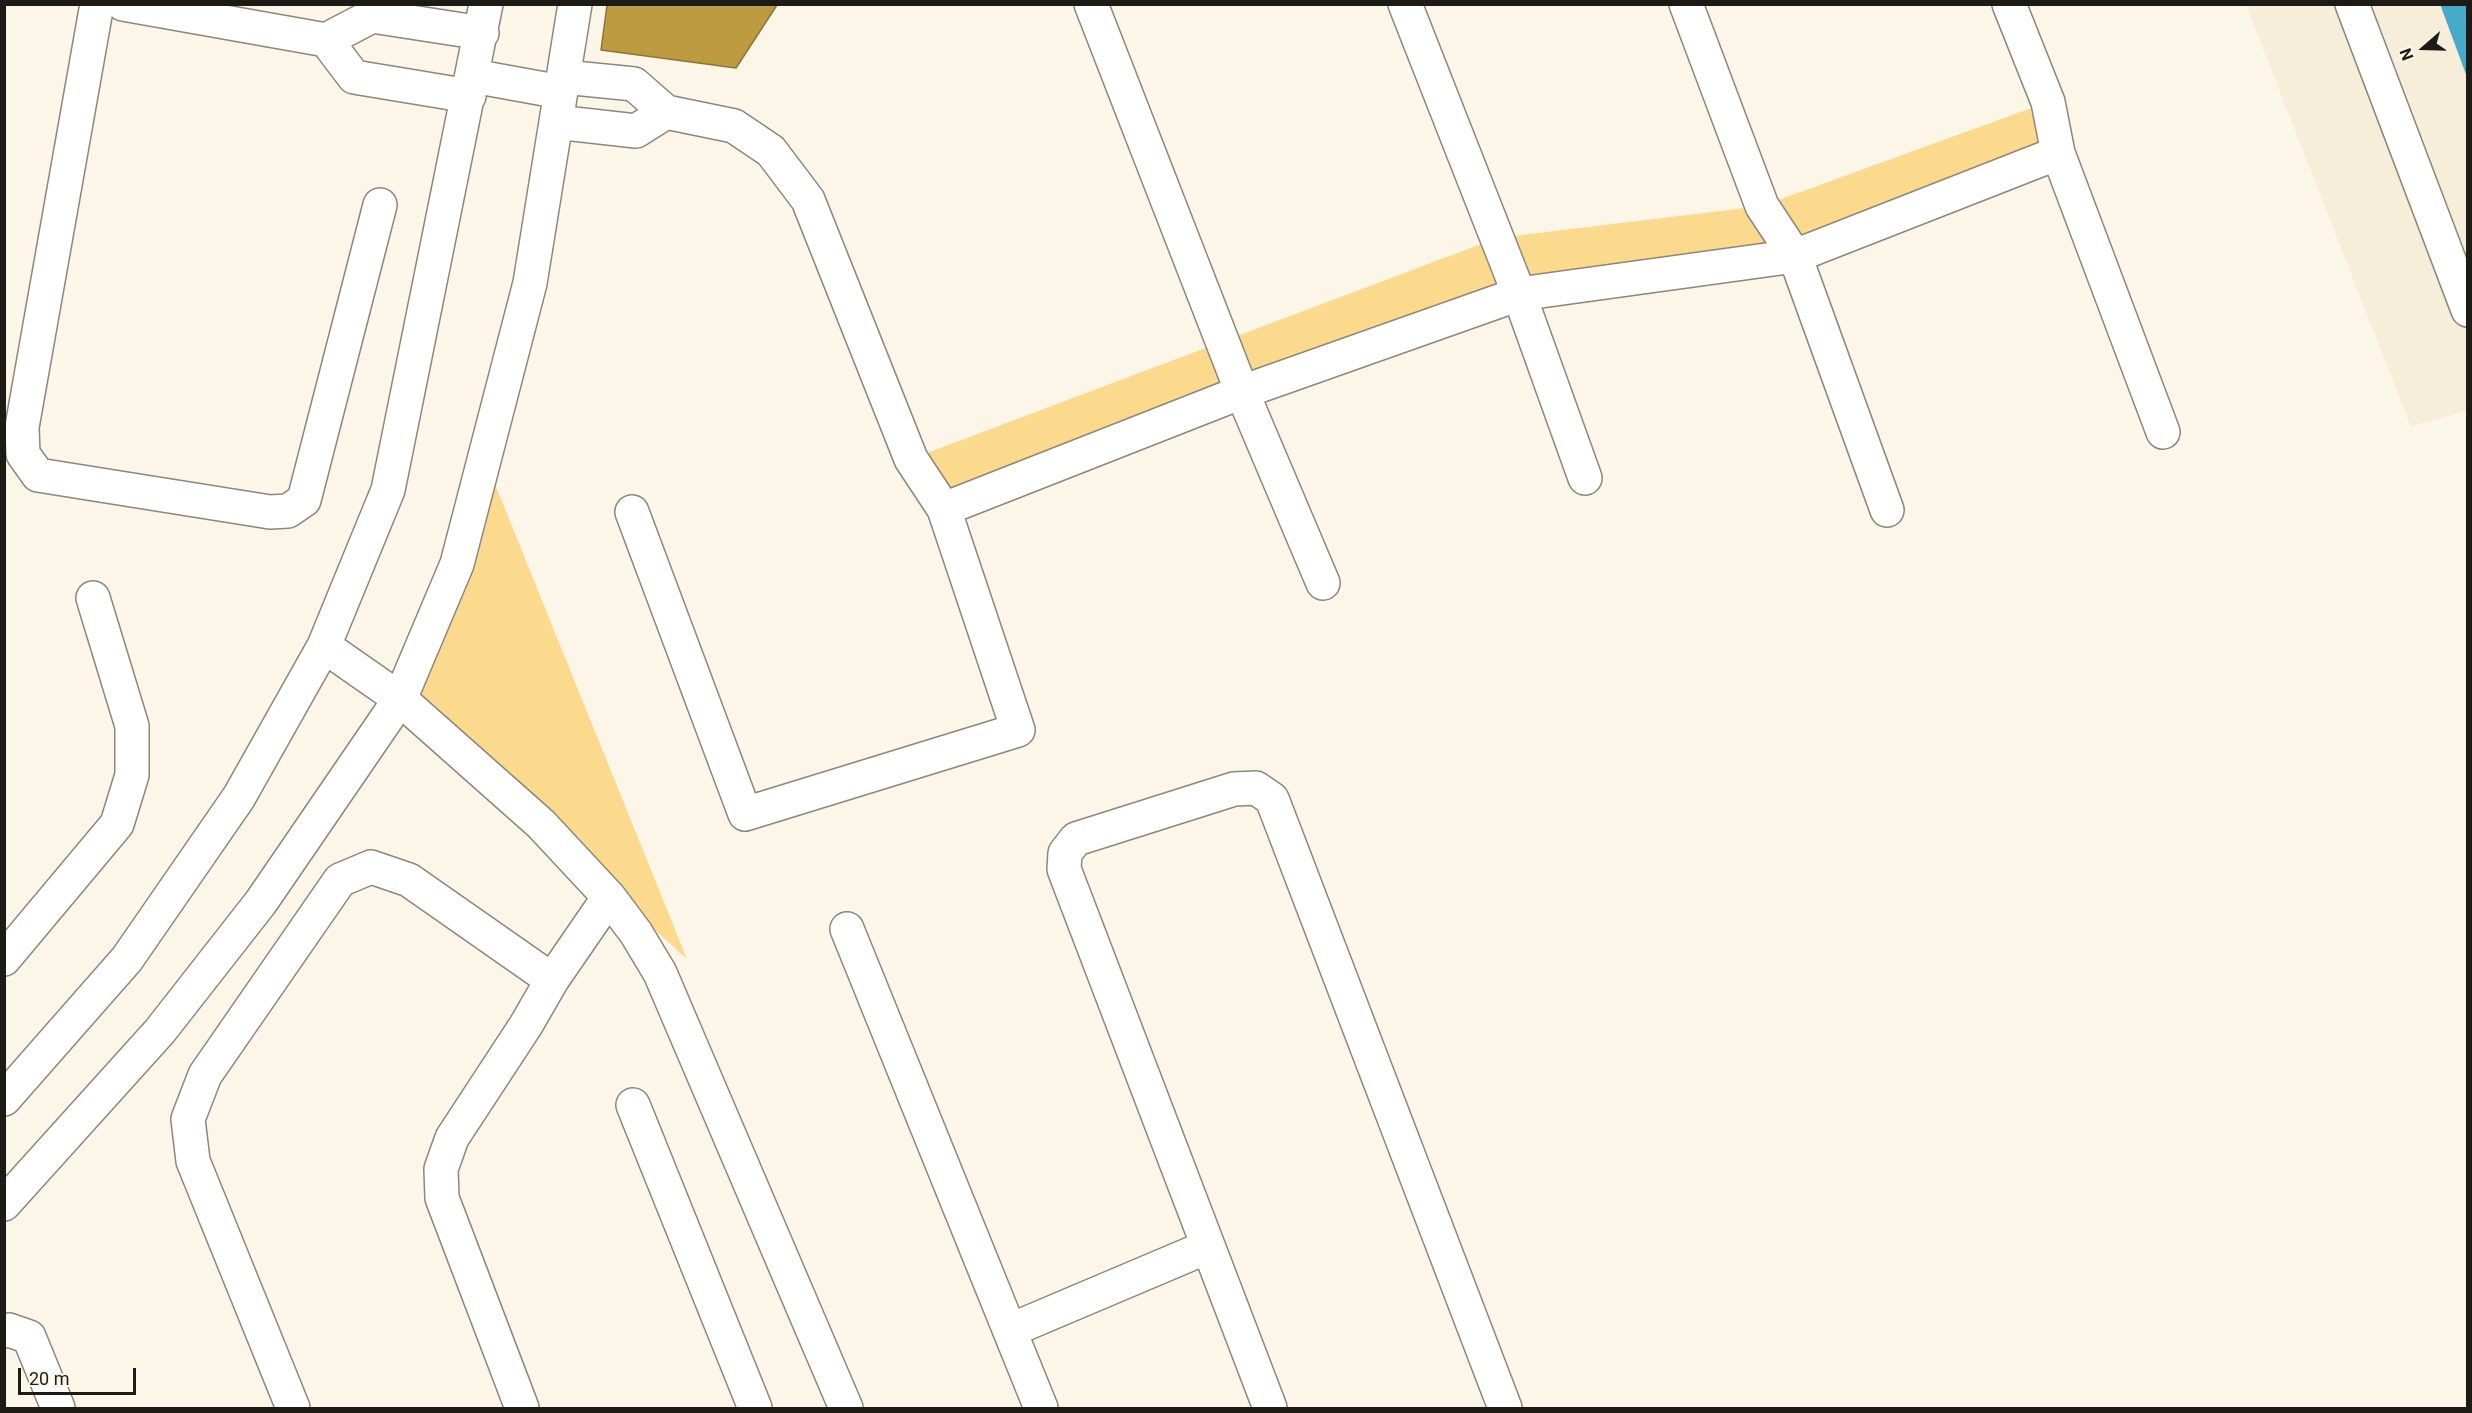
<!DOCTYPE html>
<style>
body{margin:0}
#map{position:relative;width:2472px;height:1413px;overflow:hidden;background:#fcf6e9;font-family:Roboto,sans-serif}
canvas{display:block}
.frame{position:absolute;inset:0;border:6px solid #1d1b16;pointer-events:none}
.north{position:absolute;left:2394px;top:18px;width:60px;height:60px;-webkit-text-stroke:4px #fcf6e9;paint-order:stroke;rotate:250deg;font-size:16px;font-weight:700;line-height:24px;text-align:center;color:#1d1b16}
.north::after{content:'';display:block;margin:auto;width:21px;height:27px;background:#1d1b16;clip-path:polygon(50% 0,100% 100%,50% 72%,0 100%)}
.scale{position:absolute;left:18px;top:1368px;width:118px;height:27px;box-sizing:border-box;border:3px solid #1d1b16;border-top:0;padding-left:8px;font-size:18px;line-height:21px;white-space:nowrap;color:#1d1b16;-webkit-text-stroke:4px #fcf6e9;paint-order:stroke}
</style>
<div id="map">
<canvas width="2472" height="1413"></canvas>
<div class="frame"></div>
<div class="north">N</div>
<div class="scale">20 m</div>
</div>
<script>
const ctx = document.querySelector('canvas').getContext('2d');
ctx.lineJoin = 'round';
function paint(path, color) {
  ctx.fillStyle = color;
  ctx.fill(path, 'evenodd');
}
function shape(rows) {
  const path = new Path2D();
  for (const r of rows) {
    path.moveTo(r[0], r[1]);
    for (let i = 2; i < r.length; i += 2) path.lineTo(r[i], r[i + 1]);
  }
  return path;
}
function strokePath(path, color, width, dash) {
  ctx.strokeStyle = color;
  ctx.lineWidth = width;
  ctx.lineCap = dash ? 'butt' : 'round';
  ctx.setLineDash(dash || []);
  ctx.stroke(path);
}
paint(shape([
 [2246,5,2467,5,2467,410,2411,427]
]), '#f7eed9');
paint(shape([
 [2048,102,2058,153,1795,256,1519,294,944,509,911,459,1497,238,1762,206],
 [484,457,687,959,400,699]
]), '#fbda8d');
const water = shape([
 [607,5,608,4,777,5,736,68,601,50,607,5]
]);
paint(water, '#be9b41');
strokePath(water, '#8e7534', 1.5);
const minor = shape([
 [97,4,22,427,23,454,38,475,270,512,288,511,304,500,380,205],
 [123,4,326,40],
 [1091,4,1242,392,1323,583],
 [1405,4,1519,294,1585,478],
 [1686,4,1762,206,1795,256,1887,510],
 [2009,4,2048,102,2058,153,2163,432],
 [2352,4,2468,310],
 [473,76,561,92],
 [564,77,634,84,666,112],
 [469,96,354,77,326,40,372,16,482,33],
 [556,122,636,131,666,112,734,126,771,151,808,200,911,459,944,509,1242,392,1519,294,1795,256,2058,153],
 [632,512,745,814,1018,730,944,509],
 [324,646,400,699,541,824,609,897,636,933,660,973,846,1408],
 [847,929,1041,1408],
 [4,959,117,824,132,775,132,726,93,598],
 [552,980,609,897],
 [4,1099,127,959,239,797,324,646,388,490,486,4],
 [633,1105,755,1408],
 [4,1204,160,1031,261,902,400,699,457,564,530,283,575,4],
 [1011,1330,1207,1247],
 [4,1331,9,1330,29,1337,58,1408],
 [293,1408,193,1161,188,1119,205,1075,340,880,371,867,409,880,552,980,526,1025,452,1138,441,1169,442,1198,522,1408],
 [1270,1408,1064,869,1065,853,1076,839,1234,789,1256,788,1272,799,1505,1408]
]);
strokePath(minor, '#8d877b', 36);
strokePath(minor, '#fff', 33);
paint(shape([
 [2440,4,2468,4,2468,80]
]), '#47aaca');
</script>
